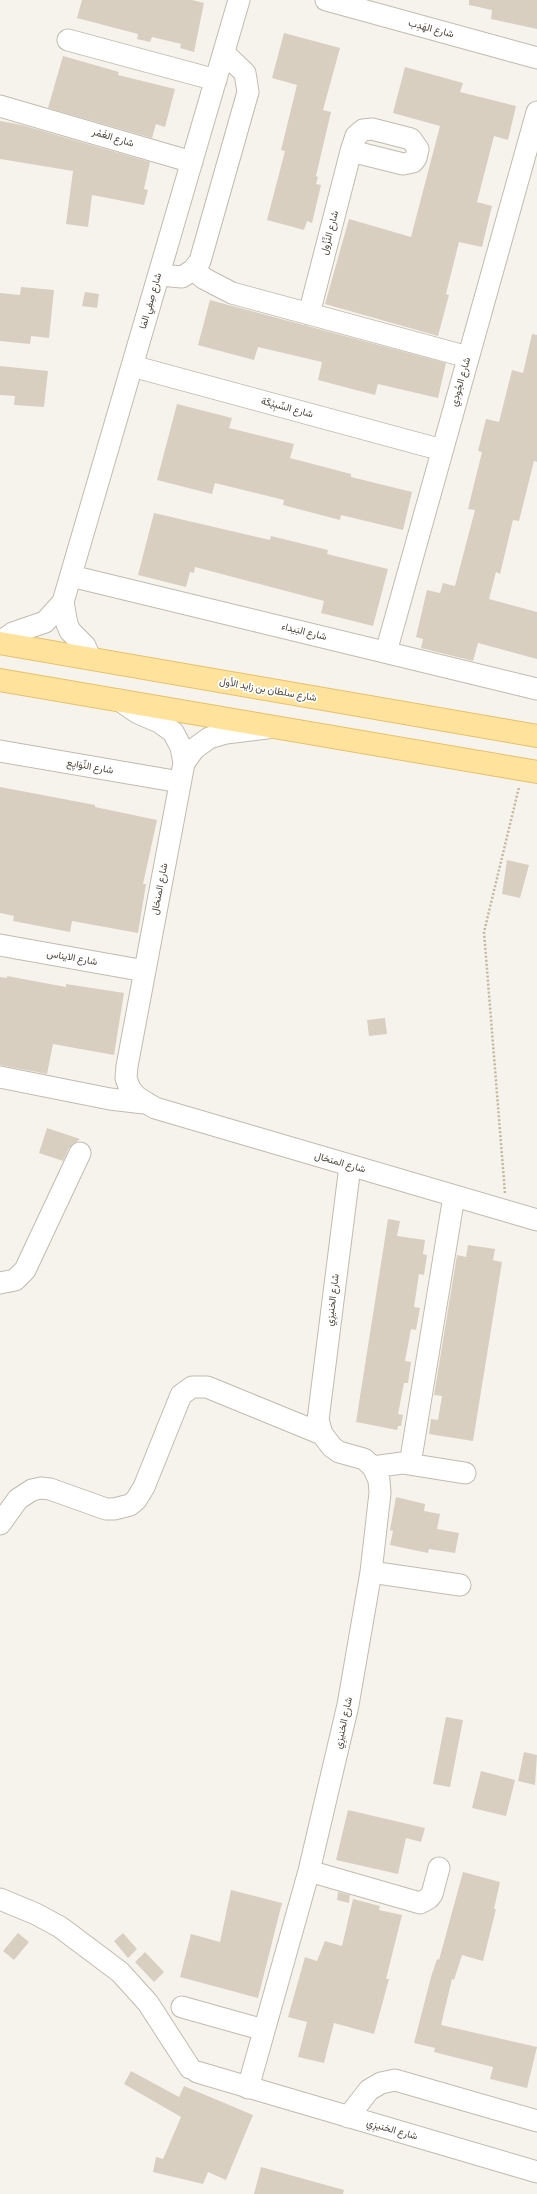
<!DOCTYPE html>
<meta charset="utf-8">
<style>
body{margin:0}
canvas{display:block;background:#f6f3ec}
</style>
<canvas width="537" height="2194"></canvas>
<script>
const ctx = document.querySelector('canvas').getContext('2d');
ctx.lineJoin = 'round';
function paint(path, color) {
  ctx.fillStyle = color;
  ctx.fill(path, 'evenodd');
}
function shape(rows) {
  const path = new Path2D();
  for (const r of rows) {
    path.moveTo(r[0], r[1]);
    for (let i = 2; i < r.length; i += 2) path.lineTo(r[i], r[i + 1]);
  }
  return path;
}
function strokePath(path, color, width, dash) {
  ctx.strokeStyle = color;
  ctx.lineWidth = width;
  ctx.lineCap = dash ? 'butt' : 'round';
  ctx.setLineDash(dash || []);
  ctx.stroke(path);
}
function write(font, color, halo, rows, align = 'center') {
  ctx.font = font + ' Signika,Vazirmatn,sans-serif';
  ctx.lineWidth = 3.5;
  ctx.setLineDash([]);
  ctx.textBaseline = 'middle';
  ctx.strokeStyle = halo;
  ctx.fillStyle = color;
  for (const [text, x, y, turn = 0] of rows) {
    ctx.save();
    ctx.translate(x, y);
    ctx.rotate((+turn || 0) * Math.PI / 180);
    ctx.textAlign = isNaN(turn) ? turn : align;
    if (halo) ctx.strokeText(text, 0, 0);
    ctx.fillText(text, 0, 0);
    ctx.restore();
  }
}
paint(shape([
 [82,0,192,0,204,3,194,52,180,48,181,44,152,37,150,42,137,39,138,34,77,18],
 [469,0,537,0,537,29,491,19,492,10,469,5],
 [284,33,340,48,323,110,331,112,316,176,318,177,316,184,321,185,312,223,307,221,304,230,267,220,285,151,281,150,297,85,272,78],
 [63,56,119,72,118,75,175,89,165,127,156,124,152,138,48,108],
 [405,67,463,83,460,92,516,106,508,140,494,136,477,202,492,206,482,247,459,242,446,294,449,295,438,336,325,304,349,219,411,237,440,126,393,113],
 [0,121,22,125,150,162,144,189,148,190,144,205,92,195,88,227,66,224,73,171,0,159],
 [21,287,54,290,49,338,31,336,30,344,0,341,0,293,20,295],
 [85,292,99,294,97,308,82,306],
 [210,300,446,363,438,398,378,384,375,395,318,380,322,362,258,347,254,360,198,345],
 [532,334,537,335,537,462,534,461,519,521,513,520,500,574,496,572,489,599,537,612,537,659,478,643,473,661,421,648,423,639,416,637,427,590,440,593,443,583,455,586,475,510,468,509,482,452,478,451,486,419,499,422,512,370,523,373],
 [0,366,48,371,44,407,14,405,15,396,0,395],
 [177,404,232,418,229,428,294,444,290,458,351,474,351,477,412,492,403,530,341,515,340,520,283,505,284,500,215,483,212,494,157,480],
 [154,513,270,540,271,536,328,550,327,554,388,569,373,626,321,613,324,601,195,567,194,573,190,572,186,587,138,575],
 [0,787,95,805,95,807,157,820,143,884,146,884,138,933,72,921,70,932,13,921,14,916,0,913],
 [507,860,529,865,520,898,502,894],
 [7,976,66,987,66,984,124,993,114,1055,53,1044,47,1074,0,1065,0,977,7,978],
 [385,1018,387,1034,369,1036,367,1020],
 [47,1128,80,1139,69,1148,63,1161,39,1153],
 [388,1219,400,1221,397,1236,425,1240,423,1254,427,1255,424,1275,419,1274,414,1307,420,1308,416,1330,411,1329,405,1361,411,1362,408,1383,404,1383,398,1414,403,1415,401,1426,398,1426,397,1430,356,1422],
 [468,1245,495,1249,493,1260,502,1262,473,1441,429,1434,431,1419,438,1420,442,1396,434,1395,457,1255,466,1257],
 [396,1497,425,1504,424,1511,440,1514,437,1529,459,1533,455,1553,429,1549,428,1553,390,1545,393,1531,390,1530],
 [446,1717,463,1720,450,1787,433,1784],
 [524,1752,537,1755,535,1785,518,1781],
 [481,1771,515,1780,506,1816,472,1808],
 [348,1810,425,1828,421,1842,406,1838,398,1874,336,1860],
 [463,1872,500,1882,494,1909,496,1909,483,1961,462,1955,454,1980,452,1979,441,2025,537,2047,527,2088,490,2079,493,2067,434,2052,435,2048,414,2043,431,1977,437,1959,439,1960],
 [231,1890,282,1903,258,1998,180,1977,191,1934,220,1942],
 [338,1892,350,1895,349,1903,337,1900],
 [353,1899,380,1906,379,1910,402,1915,386,1979,389,1979,374,2034,334,2023,324,2063,298,2057,307,2022,288,2017,305,1957,317,1961,325,1941,342,1946],
 [18,1933,29,1942,14,1960,3,1951],
 [123,1933,137,1949,128,1958,114,1941],
 [145,1952,164,1972,154,1982,135,1962],
 [131,2071,179,2097,184,2086,253,2115,226,2180,208,2172,203,2184,153,2172,156,2157,163,2159,181,2117,124,2084],
 [261,2167,344,2190,343,2194,254,2194]
]), '#d8cfc1');
const minor = shape([
 [326,0,537,58],
 [68,40,216,80],
 [0,106,192,162],
 [193,270,205,279,232,293,468,357],
 [159,275,182,277,193,270,200,261,248,92,245,73,224,53],
 [309,314,351,151,356,136,363,130,372,129,411,139,418,149,416,158,413,162,403,164,351,151],
 [132,366,442,450],
 [71,576,537,689],
 [0,642,13,633,45,622,63,602],
 [386,652,537,112],
 [91,659,85,646,70,631,67,624,63,602,239,0],
 [119,700,138,713,159,722,173,732,181,747,184,763,127,1066,126,1078,130,1089,137,1097,155,1108,537,1220],
 [0,751,180,782],
 [184,763,194,749,209,738,226,733,267,728],
 [0,945,145,971],
 [0,1077,110,1099,144,1103],
 [0,1283,15,1280,25,1270,80,1153],
 [412,1452,454,1196],
 [373,1467,402,1463,465,1473],
 [0,1524,18,1499,32,1490,41,1488,50,1489,106,1509,114,1509,130,1505,136,1500,144,1487,181,1395,192,1387,207,1387,322,1434],
 [371,1572,460,1585],
 [309,1871,420,1903,429,1898,432,1894,439,1868],
 [0,1899,36,1914,60,1927,120,1972,148,2003,190,2068],
 [182,2007,264,2030],
 [197,2072,537,2172],
 [248,2088,309,1871,348,1705,371,1572,380,1493,379,1480,373,1467,364,1459,339,1452,332,1447,322,1434,318,1420,350,1166],
 [348,2117,369,2090,381,2083,395,2080,537,2121]
]);
const major = shape([
 [0,643,537,736],
 [0,680,537,772]
]);
strokePath(minor, '#c2bbae', 23);
strokePath(major, '#e6c16a', 24);
strokePath(shape([
 [505,1193,484,932,519,787]
]), '#c4b79f', 2.5, [2, 2]);
strokePath(minor, '#fff', 21);
strokePath(major, '#ffe39c', 22);
write('10px', '#4b4439', '#fff', [
 ["شارع الهَدِب",431,29,15],
 ["شارع الغَمْر",113,138,17],
 ["شارع النِّزُول",330,233,-75],
 ["شارع صِفِي المَا",151,301,-74],
 ["شارع الجُودِي",461,382,-74],
 ["شارع السِّبِيْكَة",287,408,15],
 ["شارع البَيداء",304,632,14],
 ["شارع سلطان بن زايد الأول",268,690,10],
 ["شارع النِّوَايِع",90,767,10],
 ["شارع المنخال",160,889,-79],
 ["شارع الايناس",72,958,10],
 ["شارع المنخال",340,1163,16],
 ["شارع الخنيزِي",333,1300,-83],
 ["شارع الخنيزِي",344,1723,-78],
 ["شارع الخنيزِي",392,2130,16]
]);
</script>
